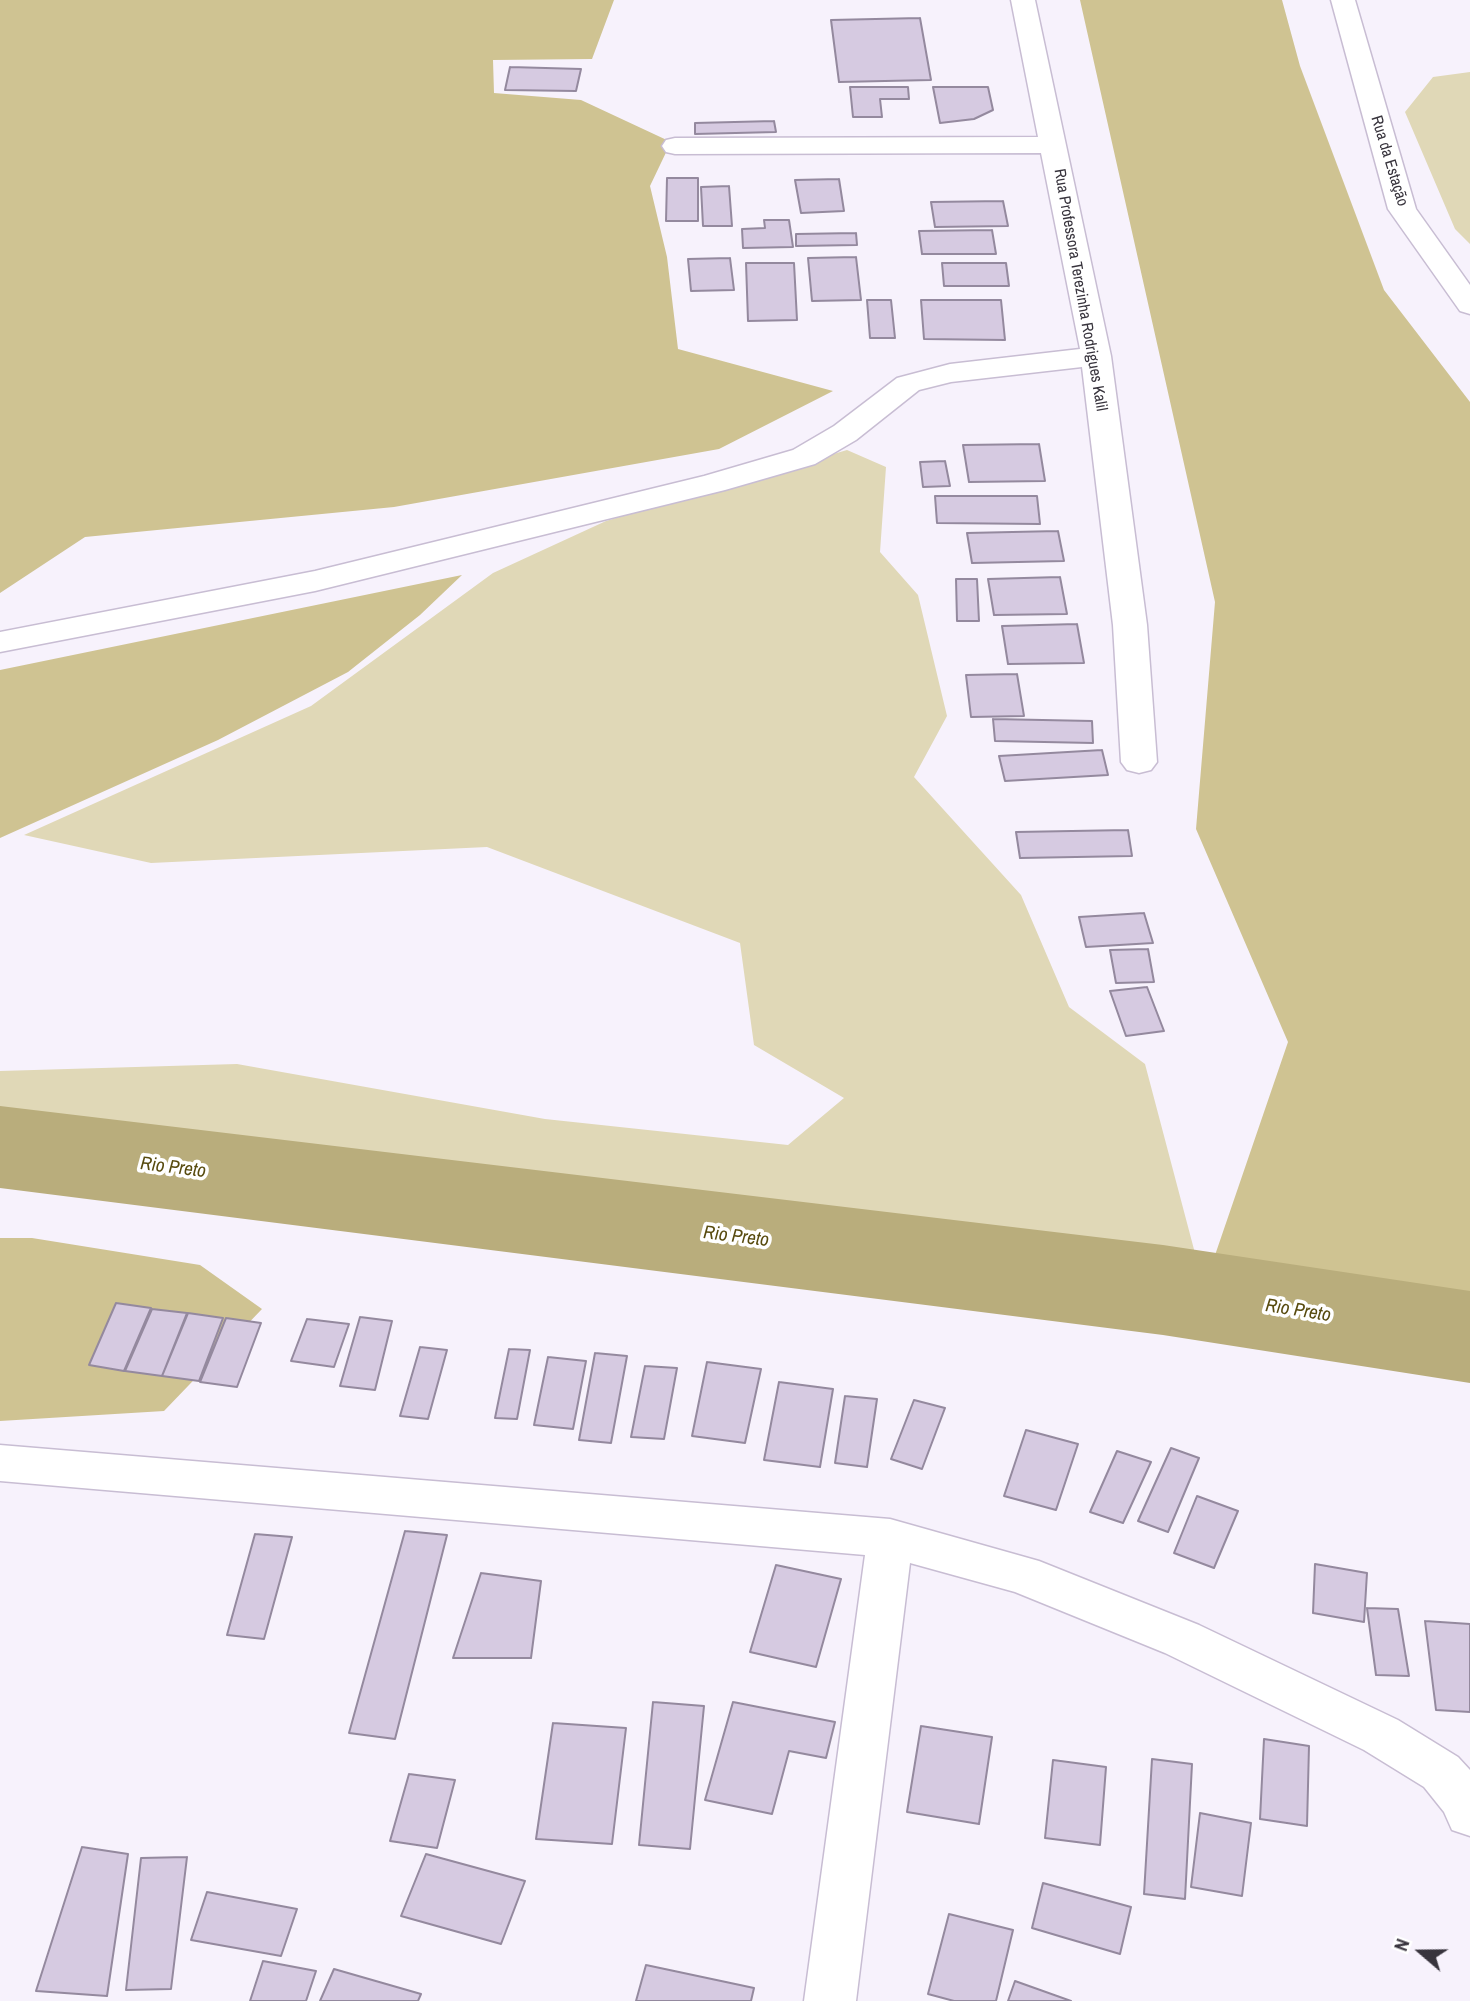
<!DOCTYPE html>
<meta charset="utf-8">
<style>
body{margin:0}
#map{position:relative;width:1470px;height:2001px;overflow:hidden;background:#f7f2fc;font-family:"Archivo Narrow",sans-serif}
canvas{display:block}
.north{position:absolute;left:1386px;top:1917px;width:70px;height:70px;-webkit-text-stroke:5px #fff;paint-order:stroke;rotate:290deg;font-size:19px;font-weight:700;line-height:28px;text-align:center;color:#38343d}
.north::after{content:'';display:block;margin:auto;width:24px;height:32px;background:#38343d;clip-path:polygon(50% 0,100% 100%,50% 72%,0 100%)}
</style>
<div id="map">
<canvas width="1470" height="2001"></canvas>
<div class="north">N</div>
</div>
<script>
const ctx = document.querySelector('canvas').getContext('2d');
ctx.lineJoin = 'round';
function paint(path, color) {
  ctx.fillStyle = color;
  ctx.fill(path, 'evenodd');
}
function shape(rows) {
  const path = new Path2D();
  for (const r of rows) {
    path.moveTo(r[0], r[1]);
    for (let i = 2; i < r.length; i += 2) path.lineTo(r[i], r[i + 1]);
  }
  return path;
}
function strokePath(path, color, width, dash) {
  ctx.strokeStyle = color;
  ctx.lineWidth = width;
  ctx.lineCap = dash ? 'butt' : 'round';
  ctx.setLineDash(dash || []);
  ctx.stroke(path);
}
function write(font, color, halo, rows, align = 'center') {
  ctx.font = font + ' "Archivo Narrow",sans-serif';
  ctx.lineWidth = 7;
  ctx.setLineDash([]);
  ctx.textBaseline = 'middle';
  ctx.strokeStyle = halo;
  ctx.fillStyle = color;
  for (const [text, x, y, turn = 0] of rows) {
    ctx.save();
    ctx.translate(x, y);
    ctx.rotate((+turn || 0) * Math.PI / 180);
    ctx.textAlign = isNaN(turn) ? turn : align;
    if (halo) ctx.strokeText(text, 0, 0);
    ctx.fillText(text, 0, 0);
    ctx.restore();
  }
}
paint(shape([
 [1470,72,1470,244,1455,229,1405,112,1433,77],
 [847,450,886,467,880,552,918,595,947,716,914,777,1021,895,1069,1007,1145,1064,1196,1257,0,1112,0,1071,237,1064,545,1119,788,1145,844,1098,754,1045,740,943,487,847,151,863,24,835,311,706,493,573,606,521]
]), '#e0d8b7');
paint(shape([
 [0,0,614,0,592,59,493,60,494,93,581,100,671,142,650,186,667,257,678,349,833,391,719,449,394,507,85,537,0,593],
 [1080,0,1282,0,1300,66,1384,290,1470,402,1470,1299,1311,1287,1213,1261,1288,1042,1196,829,1215,602],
 [462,575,420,615,348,672,218,740,0,838,0,670],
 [0,1238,32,1238,200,1265,262,1309,164,1411,0,1421]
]), '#cfc392');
paint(shape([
 [0,1106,1163,1245,1470,1291,1470,1383,1163,1335,0,1188,0,1106]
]), '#b9ad7c');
const building = shape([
 [920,18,931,80,839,82,831,20,920,18],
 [510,67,581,69,576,91,505,90,510,67],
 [850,87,908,87,909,99,880,99,882,117,853,117,850,87],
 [933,87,988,87,993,110,974,119,940,123,933,87],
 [774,121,776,132,695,134,695,123,774,121],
 [667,178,698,178,698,221,666,221,667,178],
 [839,179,844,211,801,213,795,180,839,179],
 [729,186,732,226,703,226,701,187,729,186],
 [1003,201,1008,226,935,227,931,202,1003,201],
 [764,220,789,220,793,247,743,248,742,229,765,228,764,220],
 [992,230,996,254,922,254,919,231,992,230],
 [856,233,857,245,796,246,796,234,856,233],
 [856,257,861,300,812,301,808,258,856,257],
 [730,258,734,290,691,291,688,259,730,258],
 [746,263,794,263,797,320,748,321,746,263],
 [942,263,1006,263,1009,286,944,286,942,263],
 [867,300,891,300,895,338,870,338,867,300],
 [921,300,1001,300,1005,340,924,339,921,300],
 [1039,444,1045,481,969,482,963,445,1039,444],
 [945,461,950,486,923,487,920,462,945,461],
 [935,496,1037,496,1040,524,937,523,935,496],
 [1058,531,1064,561,972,563,967,533,1058,531],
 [1060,577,1067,614,994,615,988,579,1060,577],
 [956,579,977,579,979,621,957,621,956,579],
 [1077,624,1084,663,1008,664,1002,626,1077,624],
 [1017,674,1024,716,971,717,966,675,1017,674],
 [993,719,1092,721,1093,743,995,741,993,719],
 [1102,750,1108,775,1005,781,999,756,1102,750],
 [1128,830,1132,856,1020,858,1016,832,1128,830],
 [1144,913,1153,943,1086,947,1079,917,1144,913],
 [1148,949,1154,982,1116,983,1110,950,1148,949],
 [1147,987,1164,1031,1126,1036,1110,991,1147,987],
 [116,1303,151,1308,124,1371,89,1365,116,1303],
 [152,1309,187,1313,162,1376,125,1371,152,1309],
 [188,1313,223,1318,199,1381,162,1376,188,1313],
 [360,1317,392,1321,375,1390,340,1386,360,1317],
 [226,1318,261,1323,237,1387,200,1382,226,1318],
 [307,1319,349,1324,334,1367,291,1361,307,1319],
 [420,1347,447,1350,428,1419,400,1416,420,1347],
 [509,1349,530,1350,517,1419,495,1418,509,1349],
 [595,1353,627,1356,611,1443,579,1440,595,1353],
 [548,1357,586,1361,573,1429,534,1425,548,1357],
 [707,1362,761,1369,745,1443,692,1436,707,1362],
 [645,1366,677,1368,664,1439,631,1437,645,1366],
 [779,1382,833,1389,820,1467,764,1460,779,1382],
 [845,1396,877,1399,867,1467,835,1463,845,1396],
 [914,1400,945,1408,922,1469,891,1459,914,1400],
 [1026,1430,1078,1444,1056,1510,1004,1496,1026,1430],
 [1171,1448,1199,1458,1168,1532,1138,1521,1171,1448],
 [1117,1451,1151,1462,1123,1523,1090,1512,1117,1451],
 [1197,1496,1238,1511,1214,1568,1174,1553,1197,1496],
 [405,1531,447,1535,395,1739,349,1733,405,1531],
 [255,1534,292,1537,264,1639,227,1635,255,1534],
 [1315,1564,1367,1573,1364,1622,1313,1613,1315,1564],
 [776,1565,841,1579,816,1667,750,1652,776,1565],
 [481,1573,541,1581,531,1658,453,1658,481,1573],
 [1367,1608,1398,1609,1409,1676,1376,1675,1367,1608],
 [1425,1621,1470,1624,1470,1712,1436,1710,1425,1621],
 [653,1702,704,1706,690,1849,639,1845,653,1702],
 [733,1702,835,1722,826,1758,789,1751,772,1814,705,1800,733,1702],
 [553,1723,626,1728,612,1844,536,1839,553,1723],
 [921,1726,992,1737,979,1824,907,1812,921,1726],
 [1264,1739,1309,1746,1307,1826,1260,1819,1264,1739],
 [1152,1759,1192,1764,1185,1899,1144,1894,1152,1759],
 [1053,1760,1106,1767,1100,1845,1045,1838,1053,1760],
 [409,1774,455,1780,437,1848,390,1841,409,1774],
 [1200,1813,1251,1823,1242,1896,1191,1887,1200,1813],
 [82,1847,128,1854,107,1996,36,1991,82,1847],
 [426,1854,525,1881,501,1944,401,1916,426,1854],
 [187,1857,171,1989,126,1990,141,1858,187,1857],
 [1043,1883,1131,1907,1120,1954,1032,1928,1043,1883],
 [207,1892,297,1909,281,1956,191,1940,207,1892],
 [949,1914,1013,1930,996,2001,954,2001,928,1994,949,1914],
 [263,1961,316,1971,306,2001,250,2001,263,1961],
 [646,1965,754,1988,751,2001,636,2001,646,1965],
 [334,1969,421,1994,418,2001,320,2001,334,1969],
 [1015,1981,1071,2001,1008,2001,1015,1981]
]);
paint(building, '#d6cae1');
strokePath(building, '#94899e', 2);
const minor = shape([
 [1011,0,1035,0,1111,356,1147,625,1157,762,1151,770,1139,773,1127,770,1121,762,1113,625,1082,367,951,382,919,390,856,440,815,464,725,490,315,591,0,652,0,632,315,571,704,476,793,450,834,426,897,378,950,364,1080,349,1041,153,675,154,666,152,662,146,666,140,675,138,1038,137,1011,0],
 [0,1445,890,1519,1039,1561,1199,1625,1398,1720,1458,1757,1470,1770,1470,1836,1452,1830,1444,1812,1424,1787,1364,1750,1165,1653,1015,1592,910,1563,856,2001,804,2001,865,1555,0,1481,0,1445]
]);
const major = shape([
 [1331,0,1355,0,1416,209,1470,285,1470,314,1460,311,1388,209,1331,0]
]);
strokePath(minor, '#c8bdd3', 3);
strokePath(major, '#c8bdd3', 3);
paint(minor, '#fff');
paint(major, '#fff');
write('16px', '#38343d', '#fff', [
 ["Rua da Estação",1389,161,73],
 ["Rua Professora Terezinha Rodrigues Kalil",1080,290,80]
]);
write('italic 19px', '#584b0f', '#fff', [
 ["Rio Preto",173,1168,7],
 ["Rio Preto",736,1237,7],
 ["Rio Preto",1298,1311,9]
]);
</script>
